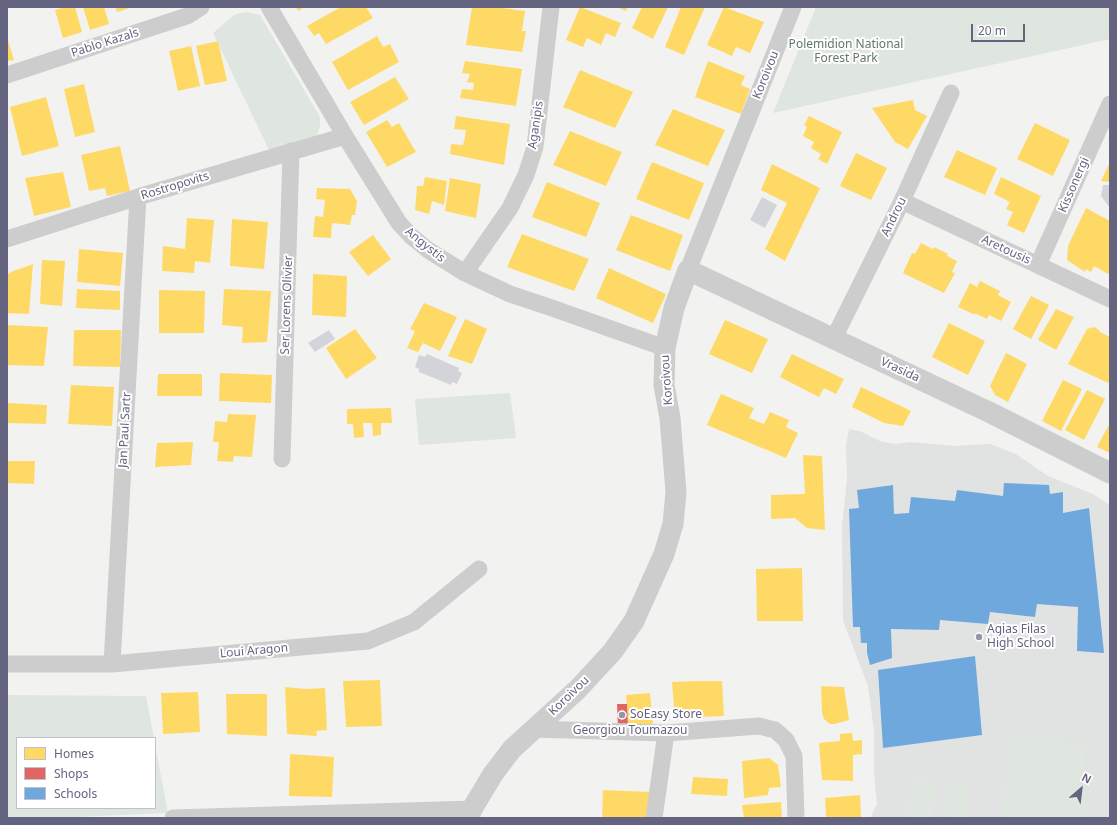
<!DOCTYPE html>
<style>
body{margin:0}
#map{position:relative;width:1117px;height:825px;overflow:hidden;background:#f2f3f1;font-family:"Noto Sans",sans-serif}
canvas{display:block}
.frame{position:absolute;inset:0;border:8px solid #646380;pointer-events:none}
.legend{position:absolute;left:16px;top:737px;width:140px;height:72px;box-sizing:border-box;background:#fff;border:1px solid #c1c1cc;margin:0;padding:5px 7px;list-style:none;font-size:12px;color:#646380}
.legend li{display:flex;align-items:center;gap:8px;height:20px}
.legend b{width:20px;border:1px solid #c1c1cc}
.north{position:absolute;left:1061px;top:769px;width:40px;height:40px;-webkit-text-stroke:3px #fff;paint-order:stroke;rotate:28deg;font-size:11px;font-weight:700;line-height:16px;text-align:center;color:#646380}
.north::after{content:'';display:block;margin:auto;width:14px;height:18px;background:#646380;clip-path:polygon(50% 0,100% 100%,50% 72%,0 100%)}
.scale{position:absolute;left:971px;top:24px;width:54px;height:18px;box-sizing:border-box;border:2px solid #646380;border-top:0;padding-left:5px;font-size:12px;line-height:14px;white-space:nowrap;color:#646380;-webkit-text-stroke:3px #fff;paint-order:stroke}
</style>
<div id="map">
<canvas width="1117" height="825"></canvas>
<div class="frame"></div>
<ul class="legend">
<li><b style="height:11px;background:#ffd966"></b>Homes</li>
<li><b style="height:11px;background:#e06666"></b>Shops</li>
<li><b style="height:11px;background:#6fa8dc"></b>Schools</li>
</ul>
<div class="north">N</div>
<div class="scale">20 m</div>
</div>
<script>
const ctx = document.querySelector('canvas').getContext('2d');
ctx.lineJoin = 'round';
function paint(path, color) {
  ctx.fillStyle = color;
  ctx.fill(path, 'evenodd');
}
function shape(rows) {
  const path = new Path2D();
  for (const r of rows) {
    path.moveTo(r[0], r[1]);
    for (let i = 2; i < r.length; i += 2) path.lineTo(r[i], r[i + 1]);
  }
  return path;
}
function strokePath(path, color, width, dash) {
  ctx.strokeStyle = color;
  ctx.lineWidth = width;
  ctx.lineCap = dash ? 'butt' : 'round';
  ctx.setLineDash(dash || []);
  ctx.stroke(path);
}
function write(font, color, halo, rows, align = 'center') {
  ctx.font = font + ' "Noto Sans",sans-serif';
  ctx.lineWidth = 4;
  ctx.setLineDash([]);
  ctx.textBaseline = 'middle';
  ctx.strokeStyle = halo;
  ctx.fillStyle = color;
  for (const [text, x, y, turn = 0] of rows) {
    ctx.save();
    ctx.translate(x, y);
    ctx.rotate((+turn || 0) * Math.PI / 180);
    ctx.textAlign = isNaN(turn) ? turn : align;
    if (halo) ctx.strokeText(text, 0, 0);
    ctx.fillText(text, 0, 0);
    ctx.restore();
  }
}
paint(shape([
 [849,429,860,431,880,441,894,444,911,442,954,446,990,444,1016,454,1048,476,1093,494,1110,505,1110,818,870,818,877,804,874,773,874,732,868,686,843,621,842,525,847,479,846,446]
]), '#e1e3e3');
paint(shape([
 [816,7,1110,7,1110,39,773,113],
 [247,12,260,15,320,117,320,127,316,138,269,150,213,33,234,15,239,13],
 [510,393,516,438,419,445,415,399],
 [7,695,146,696,154,738,17,738,17,808,155,808,155,745,168,813,53,818,7,818],
 [1010,736,1085,742,1084,783,1008,779],
 [910,778,935,781,932,818,907,818],
 [1004,781,1087,786,1086,818,1002,818],
 [949,782,971,785,968,818,946,818]
]), '#dfe5df');
paint(shape([
 [1103,185,1110,185,1110,208,1101,196],
 [762,197,777,205,765,228,750,220],
 [329,330,335,339,315,352,308,343],
 [427,354,459,368,458,371,462,373,457,384,452,382,451,385,419,372,419,369,415,367,419,355,425,357]
]), '#d2d4da');
paint(shape([
 [66,7,75,7,82,32,63,38,55,10],
 [83,7,104,7,109,24,90,30],
 [115,7,133,7,117,12],
 [296,7,305,7,298,11],
 [341,7,366,7,373,18,326,44,319,33,314,36,307,26],
 [472,7,495,7,525,11,522,31,526,31,522,52,466,45],
 [580,7,621,23,615,37,606,33,601,45,587,38,583,47,566,40],
 [617,7,628,7,626,11],
 [642,7,668,7,653,39,632,28],
 [681,7,705,7,684,55,665,47],
 [724,7,764,22,750,53,736,47,732,56,707,45],
 [377,36,383,47,390,44,399,62,348,90,332,62],
 [7,37,14,60,7,61],
 [218,41,227,81,205,85,196,46],
 [191,46,200,86,178,91,169,51],
 [465,61,522,69,516,106,460,98,462,89,473,90,474,83,467,82,470,74,462,73],
 [708,61,745,76,741,85,750,89,741,114,695,97],
 [580,70,633,92,615,128,563,107],
 [395,77,409,99,364,125,350,102],
 [84,84,95,132,75,137,64,89],
 [46,97,59,146,22,156,10,107],
 [913,100,915,110,927,116,908,149,895,142,872,108],
 [673,109,725,130,708,166,655,145],
 [456,116,510,124,504,165,450,154,451,144,463,145,465,137,466,130,454,129],
 [809,116,842,132,827,164,818,159,821,154,811,148,814,142,803,136,807,127,804,125],
 [387,120,392,127,399,123,416,152,387,167,366,132],
 [1035,123,1070,140,1053,176,1017,159],
 [570,131,622,152,606,186,553,165],
 [120,146,130,191,107,196,105,188,89,191,81,155],
 [957,150,997,168,985,195,944,177],
 [856,153,887,168,871,200,840,186],
 [652,162,704,183,689,220,636,199],
 [1110,162,1110,182,1101,181],
 [772,164,820,188,785,261,765,249,787,203,761,190],
 [63,172,71,207,34,216,25,178],
 [425,177,447,181,444,205,432,201,429,214,415,210,417,186,423,186],
 [1001,177,1041,196,1024,233,1007,225,1013,212,1006,209,1010,202,994,194],
 [450,178,481,184,476,218,445,211],
 [547,182,600,203,586,237,532,217],
 [317,188,350,189,357,201,355,215,352,215,350,225,332,223,331,238,313,237,315,216,323,217,325,200,316,199],
 [1086,208,1110,221,1110,271,1108,274,1094,266,1091,272,1086,269,1085,272,1067,260,1068,246],
 [631,215,683,235,670,271,616,250],
 [187,218,214,220,210,263,195,261,194,273,162,271,163,246,185,249],
 [232,219,268,222,264,269,230,266],
 [522,234,589,259,574,291,507,267],
 [373,235,391,259,368,276,349,252],
 [921,243,933,249,934,247,948,254,947,256,957,261,952,272,955,273,944,293,903,273,912,253,915,254],
 [79,249,123,253,120,286,77,282],
 [42,260,65,261,62,306,40,304],
 [33,264,29,314,7,313,7,275,11,272],
 [609,268,666,294,653,323,596,298],
 [313,274,347,276,346,317,312,315],
 [980,281,1000,291,998,295,1011,302,1001,321,989,315,987,319,977,314,973,314,958,307,970,283,977,287],
 [77,289,120,291,120,310,76,308],
 [224,289,271,291,267,342,242,343,243,327,222,325],
 [159,290,205,291,204,333,159,333],
 [1031,296,1049,305,1031,339,1013,329],
 [424,303,457,317,440,351,423,343,418,352,407,348,415,331,410,329],
 [1056,309,1074,317,1056,350,1038,340],
 [465,319,487,329,472,364,448,356],
 [725,320,768,339,752,373,709,354],
 [949,323,985,341,968,375,932,357],
 [7,325,48,327,44,366,7,365],
 [1094,327,1099,330,1100,332,1110,337,1110,378,1108,383,1068,364,1087,329],
 [355,329,377,358,346,379,326,348],
 [74,330,121,330,120,367,73,366],
 [1006,353,1027,364,1008,402,995,395,990,386],
 [792,354,844,379,836,394,824,388,819,397,780,377],
 [220,373,272,375,271,403,219,401],
 [158,374,202,374,202,396,157,396],
 [1063,380,1082,389,1061,431,1042,421],
 [71,385,114,387,112,426,68,424],
 [861,387,911,411,903,426,884,423,852,407],
 [1087,390,1105,399,1084,440,1065,430],
 [721,394,754,408,749,418,764,424,770,412,789,420,786,427,798,433,786,458,707,425],
 [7,403,47,405,46,424,7,423],
 [391,408,392,423,381,423,381,435,373,436,372,423,363,423,364,437,354,438,353,424,347,424,347,409],
 [228,414,256,415,252,457,234,456,233,462,217,461,219,442,213,442,215,421,227,422],
 [1110,423,1110,453,1097,447],
 [193,442,191,465,155,467,157,443],
 [803,455,822,456,825,530,807,528,795,518,771,519,771,495,805,494],
 [7,461,35,461,34,484,7,483],
 [802,568,803,621,757,621,756,569],
 [380,680,382,726,346,727,343,681],
 [698,681,722,681,724,716,675,718,672,682],
 [821,686,844,687,849,720,835,724,830,724,824,719,822,713],
 [285,687,306,689,325,688,327,730,316,731,317,736,287,734],
 [198,692,200,732,163,734,161,693],
 [650,693,653,724,628,727,626,695],
 [226,694,267,694,267,736,227,734],
 [852,733,853,741,862,740,862,754,853,755,853,781,822,780,819,743,840,741,840,734],
 [290,754,334,757,332,797,289,796],
 [769,758,778,765,781,787,769,788,768,795,744,798,742,761],
 [693,777,728,779,727,796,691,794],
 [603,790,650,792,648,818,602,818],
 [860,795,861,817,826,818,825,798],
 [781,802,782,818,744,818,742,805]
]), '#ffd966');
paint(shape([
 [617,704,627,704,628,727,618,728]
]), '#e06666');
paint(shape([
 [1004,483,1049,485,1050,494,1063,492,1063,513,1089,508,1104,653,1077,651,1078,607,1037,604,1035,617,990,612,988,624,940,620,939,630,891,629,892,658,870,665,867,653,867,643,861,643,860,627,853,627,849,509,859,508,857,490,893,485,894,514,909,513,911,497,955,501,957,490,1003,496],
 [975,656,982,735,883,748,878,670]
]), '#6fa8dc');
strokePath(shape([
 [269,7,345,136,399,223,411,236,428,250,465,273,510,294,549,307,665,348],
 [7,75,187,16,201,7],
 [902,201,1110,299],
 [7,239,138,197,345,136],
 [1038,265,1110,104],
 [688,270,793,7],
 [465,273,510,208,526,175,535,147,551,7],
 [834,338,902,201,951,93],
 [282,459,291,151],
 [7,664,112,664,368,641,414,622,479,569],
 [112,664,138,197],
 [533,729,666,733,759,726,775,730,786,740,794,756,796,818],
 [173,818,472,809],
 [654,818,666,733]
]), '#cdcdce', 17);
strokePath(shape([
 [469,818,472,809,493,774,512,749,578,689,613,651,634,621,664,554,673,524,676,492,670,418,664,385,665,348,674,308,688,270,991,413,1110,473]
]), '#cdcdce', 21);
for (const [x, y, r, color] of [
 [979,637,4,"#9695a8"],
 [622,715,4,"#9695a8"]
]) {
  const dot = new Path2D();
  dot.arc(x, y, r, 0, 2 * Math.PI);
  ctx.fillStyle = color;
  ctx.fill(dot);
  strokePath(dot, '#fff', 1.5);
}
write('12px', '#646380', '#fff', [
 ["Pablo Kazals",105,43,-18],
 ["Koroivou",766,75,-68],
 ["Aganipis",536,125,-82],
 ["Kissonergi",1074,185,-66],
 ["Rostropovits",175,186,-17],
 ["Androu",894,217,-64],
 ["Angystis",425,245,39],
 ["Aretousis",1006,250,25],
 ["Ser Lorens Olivier",287,305,-88],
 ["Vrasida",900,370,25],
 ["Koroivou",667,380,-94],
 ["Jan Paul Sartr",125,430,-87],
 ["Loui Aragon",254,651,-5],
 ["Koroivou",569,696,-44],
 ["Georgiou Toumazou",630,731]
]);
write('12px', '#62786b', '#fff', [
 ["Polemidion National",846,45],
 ["Forest Park",846,59]
]);
write('12px', '#646380', '#fff', [
 ["Agias Filas",987,630],
 ["High School",987,644],
 ["SoEasy Store",630,715]
], 'left');
</script>
